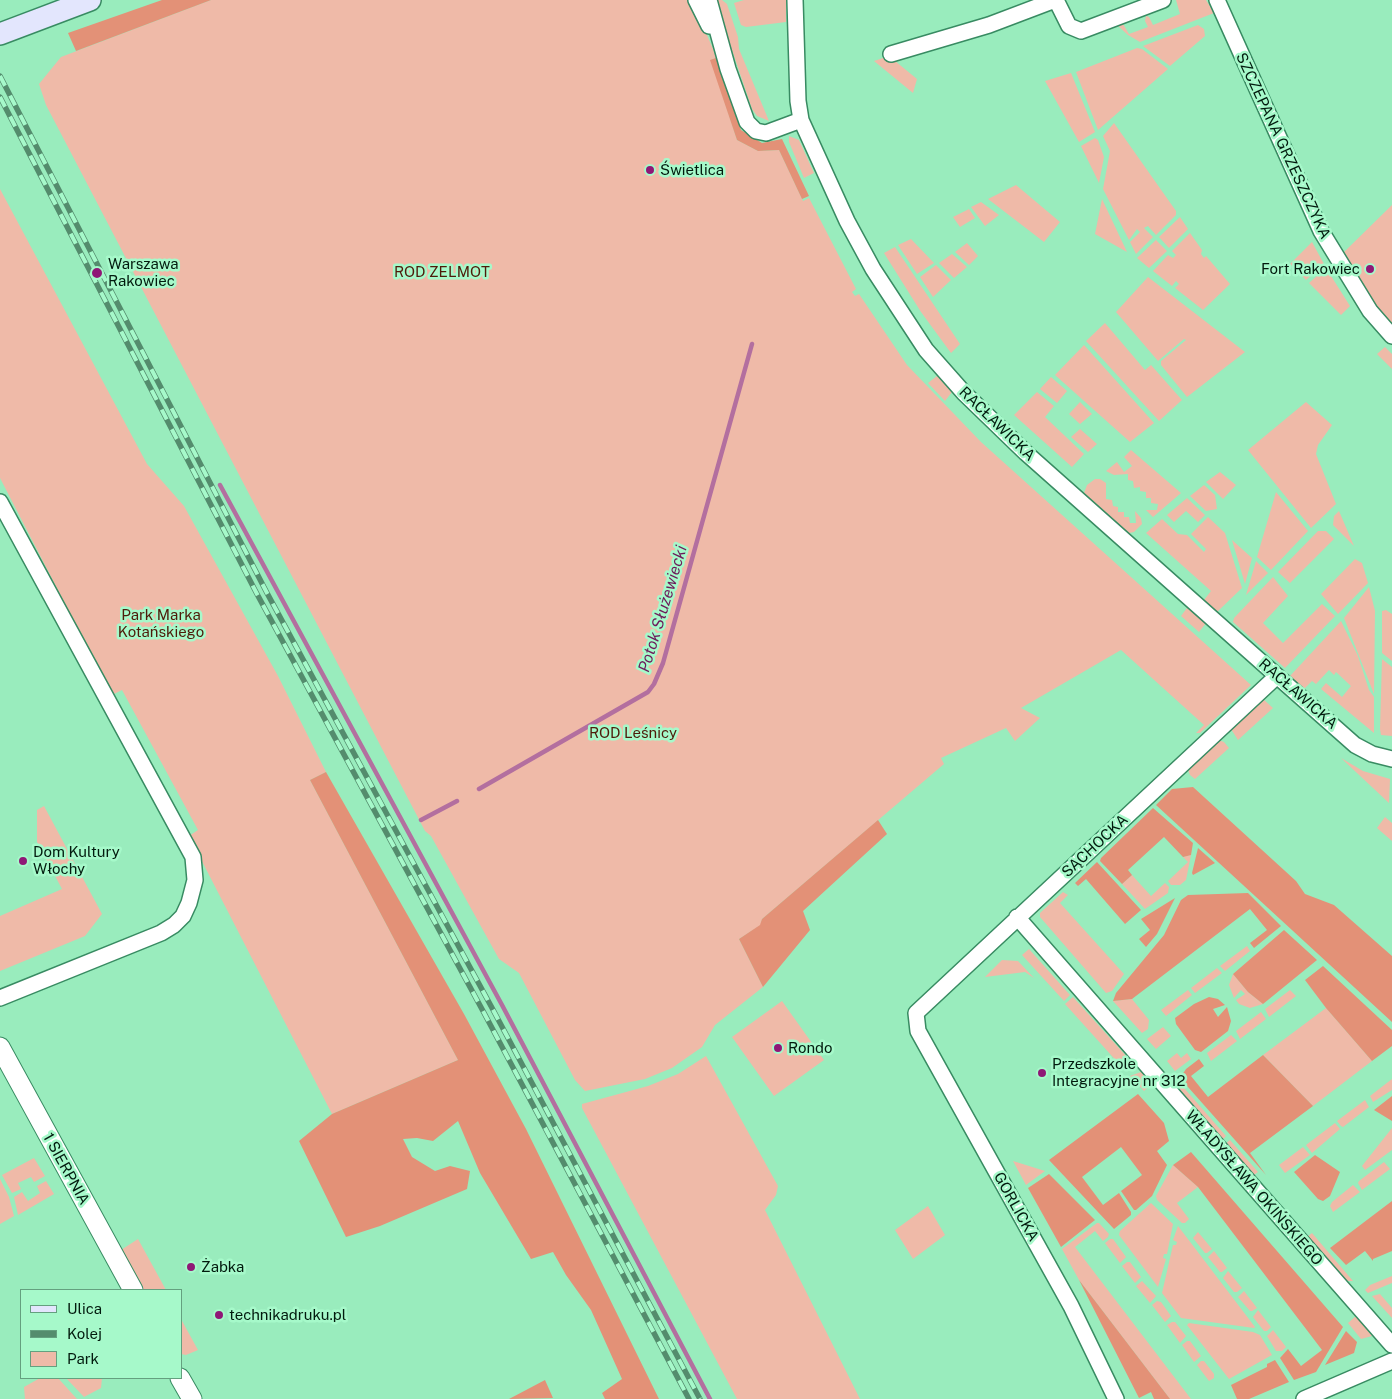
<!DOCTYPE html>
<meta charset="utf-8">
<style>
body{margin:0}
#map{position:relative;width:1392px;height:1399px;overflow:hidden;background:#99ecbd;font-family:"Public Sans",sans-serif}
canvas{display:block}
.legend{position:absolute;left:20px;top:1289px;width:162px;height:90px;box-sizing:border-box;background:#a6f9ca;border:1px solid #64a07f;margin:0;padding:6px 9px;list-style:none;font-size:15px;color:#021b0e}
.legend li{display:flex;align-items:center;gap:10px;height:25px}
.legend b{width:25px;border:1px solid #64a07f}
</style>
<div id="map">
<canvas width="1392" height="1399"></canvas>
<ul class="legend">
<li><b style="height:6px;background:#e3e6fd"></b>Ulica</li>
<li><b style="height:6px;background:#548c6d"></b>Kolej</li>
<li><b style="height:14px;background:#efbaa8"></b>Park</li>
</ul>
</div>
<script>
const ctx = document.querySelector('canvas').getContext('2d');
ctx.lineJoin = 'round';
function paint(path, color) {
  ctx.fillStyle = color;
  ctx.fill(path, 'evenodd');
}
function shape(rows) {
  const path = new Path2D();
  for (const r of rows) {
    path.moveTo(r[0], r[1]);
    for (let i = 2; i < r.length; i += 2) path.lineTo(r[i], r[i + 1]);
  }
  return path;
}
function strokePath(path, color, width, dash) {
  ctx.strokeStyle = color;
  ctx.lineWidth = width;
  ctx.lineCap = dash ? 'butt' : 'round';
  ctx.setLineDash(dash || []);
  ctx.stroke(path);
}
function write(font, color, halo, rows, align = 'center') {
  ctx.font = font + ' "Public Sans",sans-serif';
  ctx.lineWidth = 5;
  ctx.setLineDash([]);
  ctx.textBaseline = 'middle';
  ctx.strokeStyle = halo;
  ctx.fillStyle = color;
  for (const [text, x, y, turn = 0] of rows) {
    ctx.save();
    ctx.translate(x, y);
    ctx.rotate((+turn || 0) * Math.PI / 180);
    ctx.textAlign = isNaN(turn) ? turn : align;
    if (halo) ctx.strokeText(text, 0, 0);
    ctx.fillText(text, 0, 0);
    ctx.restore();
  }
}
paint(shape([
 [211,0,692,0,713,49,716,58,711,60,737,140,758,151,779,150,803,201,809,198,856,289,852,292,855,296,859,294,907,365,981,442,1251,685,1200,733,1196,733,1204,725,1121,650,1021,708,1040,718,1015,741,1006,728,941,758,944,764,762,919,761,925,739,939,763,987,715,1025,702,1047,672,1068,645,1079,585,1091,575,1080,519,973,499,959,431,836,425,831,46,105,39,84,61,57],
 [715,0,722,0,727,4,738,37,739,49,769,121,757,116,752,109],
 [744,0,786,0,786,22,746,27,741,25,734,3],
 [1176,0,1206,0,1214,13,1140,42,1128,35,1117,25,1123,24,1129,34,1148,27,1145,21,1146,16,1149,17,1153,25,1180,14],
 [1198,25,1204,29,1205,36,1170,66,1143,46],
 [1137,48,1142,49,1168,69,1098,130,1076,72],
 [889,56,917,79,913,93,874,61],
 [1071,73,1095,132,1079,142,1045,81],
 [1114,123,1176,211,1176,215,1156,235,1148,226,1144,228,1153,237,1136,254,1130,242,1140,232,1137,229,1129,240,1103,189,1110,151,1103,136],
 [789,136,799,140,814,173,804,178,789,142],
 [1095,138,1098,140,1104,157,1099,183,1081,146],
 [1016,185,1060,222,1044,242,988,199],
 [0,189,147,464,184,506,278,676,326,772,310,780,458,1060,332,1114,189,836,198,830,122,690,112,695,0,478],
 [1102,199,1127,252,1095,234],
 [981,202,999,215,985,226,971,207],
 [1392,205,1392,328,1381,315,1342,254],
 [969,209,975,218,960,227,953,217],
 [1180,217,1188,229,1169,248,1159,237],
 [1190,233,1202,250,1201,254,1204,258,1206,256,1230,284,1203,310,1175,288,1179,284,1176,281,1172,286,1153,271,1168,255,1173,258,1176,255,1172,251],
 [911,239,934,263,917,274,898,245],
 [1156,240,1167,251,1149,268,1137,258],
 [1312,242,1324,264,1306,280,1290,264],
 [967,243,978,256,969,265,955,252],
 [895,247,960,344,951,353,921,312,884,253],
 [952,254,967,267,954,278,939,263],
 [936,265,951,280,933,297,920,277],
 [1326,268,1350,306,1341,315,1309,283],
 [1148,277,1245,352,1187,397,1161,365,1161,361,1186,340,1184,339,1158,361,1116,312],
 [1105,323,1145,370,1151,365,1182,400,1159,421,1086,341],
 [1084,345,1154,423,1130,442,1055,375],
 [1385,347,1392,354,1392,369,1377,354],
 [937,376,952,392,945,401,928,383],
 [1051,377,1067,391,1057,403,1040,389],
 [1037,392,1054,406,1045,417,1084,454,1072,467,1014,415],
 [1080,402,1092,414,1080,424,1069,414],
 [1306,402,1332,425,1318,445,1316,454,1336,504,1311,528,1248,450],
 [1080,429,1097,444,1088,452,1071,437],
 [1131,450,1181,493,1153,517,1146,510,1157,510,1158,504,1151,503,1151,498,1146,498,1146,492,1140,491,1140,487,1134,488,1133,481,1128,480,1128,474,1114,475,1106,471,1117,462,1124,472,1132,466,1124,457],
 [1220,472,1236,485,1223,499,1206,482],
 [1095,479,1100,479,1106,483,1106,499,1112,500,1113,506,1118,507,1118,512,1124,512,1124,517,1129,517,1130,523,1136,523,1135,511,1141,518,1142,524,1134,532,1129,533,1084,493,1087,485],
 [1204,485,1215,495,1217,509,1206,511,1190,496],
 [1276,492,1308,531,1271,570,1257,557],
 [1187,498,1205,515,1198,522,1186,511,1174,522,1167,515],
 [1339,511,1354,546,1333,525,1334,516],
 [1208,517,1225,533,1242,588,1217,612,1204,600,1211,591,1146,533,1162,519,1178,534,1187,535,1204,552,1206,549,1191,534],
 [1318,531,1326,531,1334,539,1290,583,1278,572],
 [1232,540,1252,558,1245,584],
 [1355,559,1362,563,1368,583,1338,614,1321,594],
 [1256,561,1268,573,1246,595],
 [1273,577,1288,596,1263,623,1283,643,1322,604,1335,616,1285,668,1233,622,1234,618],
 [1369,587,1375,611,1374,694,1344,618],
 [1187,608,1206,623,1199,632,1181,616],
 [1386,610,1392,614,1392,661,1382,653,1382,611],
 [1341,621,1358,656,1369,690,1374,697,1374,733,1321,689,1326,683,1342,697,1351,686,1336,672,1334,675,1329,670,1316,684,1312,681,1304,689,1290,676],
 [1382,659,1392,667,1392,736,1381,735,1380,729],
 [1263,699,1273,708,1238,740,1231,729],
 [1218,740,1224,742,1229,748,1195,779,1190,775,1188,770,1191,766],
 [1341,758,1363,771,1390,779,1389,803],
 [44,806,102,914,85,936,0,971,0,916,62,889,37,842,37,810],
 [1385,817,1392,823,1392,841,1377,828],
 [1191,855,1186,880,1180,885,1171,885,1168,881,1188,862,1183,857],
 [1132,875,1151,896,1165,883,1169,887,1168,893,1145,909,1122,884],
 [1063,892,1068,895,1060,903,1124,974,1112,991,1106,993,1040,917,1040,913],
 [1247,946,1250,951,1225,971,1220,966],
 [1029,949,1070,995,1064,1001,1022,955],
 [1002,960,1018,961,1034,978,1025,972,985,977],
 [1217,968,1222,973,1195,993,1191,988],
 [1233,974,1248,992,1263,1004,1250,1008,1239,1004,1236,1000,1245,994,1241,990,1234,998,1229,985],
 [1188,990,1192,995,1166,1016,1161,1010],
 [1290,990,1296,996,1269,1017,1265,1009],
 [1073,997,1128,1058,1120,1065,1065,1004],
 [1132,999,1149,1020,1148,1029,1142,1033,1113,1001],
 [782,1001,824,1060,774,1096,732,1037],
 [1326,1008,1372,1061,1313,1106,1263,1055],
 [1261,1012,1266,1019,1240,1039,1236,1031],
 [1163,1027,1171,1036,1156,1049,1147,1039],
 [1231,1035,1237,1041,1211,1061,1207,1053],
 [1177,1053,1181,1058,1187,1053,1191,1059,1175,1071,1167,1061],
 [706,1056,778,1186,776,1195,765,1210,860,1399,737,1399,582,1108,582,1104,648,1086,678,1074],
 [1141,1072,1152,1084,1144,1091,1130,1076],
 [1392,1079,1392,1090,1373,1102,1370,1096],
 [1178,1081,1226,1136,1222,1140,1174,1085],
 [1365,1100,1369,1107,1343,1127,1341,1126,1337,1121],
 [1335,1123,1340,1129,1312,1153,1306,1145],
 [1392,1128,1392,1150,1365,1170,1362,1166],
 [1230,1140,1258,1172,1254,1175,1225,1144],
 [1303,1147,1310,1155,1285,1173,1279,1165],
 [34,1158,45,1176,34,1182,31,1177,18,1183,21,1189,12,1193,2,1175],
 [1013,1161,1045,1171,1026,1185],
 [1384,1162,1390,1169,1362,1190,1358,1183,1359,1181],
 [1173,1165,1198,1187,1177,1203,1189,1219,1185,1223,1182,1223,1157,1200,1156,1196],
 [0,1179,9,1197,14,1216,0,1224],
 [46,1181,54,1194,18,1215,14,1197,22,1192,28,1201,40,1193,37,1186],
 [1353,1185,1360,1192,1333,1212,1330,1206,1332,1202],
 [1151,1203,1173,1224,1167,1254,1164,1254,1163,1258,1166,1259,1158,1287,1119,1235,1120,1231],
 [928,1206,945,1235,913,1259,895,1230],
 [1097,1223,1099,1223,1109,1234,1108,1237,1103,1241,1095,1231,1075,1247,1191,1399,1170,1399,1079,1280,1062,1249],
 [1178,1226,1255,1327,1254,1328,1181,1318,1162,1293,1173,1245,1176,1245,1177,1242,1173,1240],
 [1198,1232,1212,1249,1207,1253,1205,1253,1193,1238],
 [1312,1233,1353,1281,1346,1281,1307,1237],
 [138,1239,166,1290,143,1290,121,1250],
 [1110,1239,1113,1239,1126,1257,1120,1263,1105,1243],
 [1214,1251,1227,1268,1222,1272,1220,1272,1208,1257],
 [1127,1262,1130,1262,1141,1277,1135,1283,1122,1266],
 [1228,1271,1242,1288,1237,1292,1234,1292,1223,1278],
 [1392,1276,1392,1283,1368,1293,1365,1290,1370,1285],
 [1142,1281,1156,1296,1150,1303,1136,1286],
 [1244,1291,1257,1308,1252,1311,1250,1311,1238,1297],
 [1380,1294,1392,1308,1392,1318,1372,1296],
 [1157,1301,1161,1302,1171,1316,1165,1322,1152,1305],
 [1258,1310,1271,1327,1267,1331,1264,1331,1253,1317],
 [1356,1316,1372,1336,1361,1339,1348,1323],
 [181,1319,198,1350,186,1355,181,1354],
 [1172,1322,1175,1322,1186,1336,1180,1343,1167,1325],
 [1189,1323,1253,1332,1260,1335,1272,1355,1229,1379,1187,1325],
 [1273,1330,1286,1347,1282,1351,1276,1351,1267,1336],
 [1187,1341,1190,1341,1201,1356,1194,1362,1182,1345],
 [1201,1361,1204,1361,1214,1374,1214,1378,1209,1381,1197,1365],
 [40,1378,58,1378,77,1399,25,1399,24,1387],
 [66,1378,102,1378,101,1388,84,1397]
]), '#efbaa8');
paint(shape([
 [162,0,211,0,76,51,68,33],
 [716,58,741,130,762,143,782,139,809,196,802,199,779,150,758,151,737,140,710,60],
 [326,772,464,1014,526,1129,659,1399,605,1399,602,1393,622,1379,591,1310,566,1275,553,1252,531,1259,480,1173,458,1121,433,1141,417,1138,403,1139,412,1157,435,1171,450,1166,470,1171,467,1189,380,1226,346,1237,299,1141,332,1114,458,1060,310,780],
 [1193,787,1296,881,1305,894,1334,905,1392,956,1392,1022,1156,805,1172,789],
 [1153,808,1193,843,1191,855,1183,857,1164,837,1128,870,1132,875,1122,884,1100,861,1101,858],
 [878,820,887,834,803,911,810,930,763,987,739,939,760,925,762,919],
 [1198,848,1215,863,1193,875,1192,873],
 [1097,862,1141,910,1125,924,1086,879,1078,886,1075,883],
 [1248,893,1281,926,1254,948,1250,943,1267,930,1250,909,1132,999,1113,1001,1116,993,1164,935,1181,900,1188,895],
 [1175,898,1157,934,1146,947,1139,939,1150,930,1141,919],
 [1284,930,1317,960,1263,1004,1248,992,1233,974],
 [1323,966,1392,1030,1392,1046,1372,1061,1326,1008,1305,980],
 [1209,997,1218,999,1225,1005,1213,1009,1218,1017,1227,1007,1231,1021,1228,1031,1201,1052,1195,1050,1176,1024,1175,1018,1194,1004],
 [1263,1055,1313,1106,1250,1153,1266,1175,1180,1078,1186,1069,1199,1059,1204,1066,1191,1076,1208,1097],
 [1138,1094,1164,1123,1169,1141,1157,1151,1167,1165,1152,1196,1136,1210,1134,1210,1121,1191,1142,1175,1121,1147,1082,1177,1103,1205,1119,1193,1131,1212,1131,1215,1114,1229,1049,1160],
 [1392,1096,1392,1121,1374,1110],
 [1191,1152,1343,1327,1316,1372,1294,1380,1280,1358,1288,1349,1301,1366,1322,1350,1198,1187,1173,1165],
 [1315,1155,1340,1172,1330,1196,1323,1201,1318,1199,1294,1172],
 [1049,1174,1095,1220,1061,1247,1028,1188],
 [1392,1201,1392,1251,1373,1259,1373,1261,1365,1251,1346,1265,1330,1248],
 [1079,1280,1170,1399,1154,1399,1151,1392,1139,1398],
 [1346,1331,1357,1342,1354,1353,1325,1365],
 [1275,1360,1289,1382,1249,1399,1237,1399,1231,1385,1267,1367,1267,1364],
 [545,1380,553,1398,509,1399]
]), '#e39177');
strokePath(shape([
 [220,485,502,1005,710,1399],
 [479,789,648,692,654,684,663,663,752,344],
 [421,820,457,801]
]), '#b36f9f', 4.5);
const minor = shape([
 [696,0,709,26],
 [709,0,728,69,747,122,756,131,766,133,801,120],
 [795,0,798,101,801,120,847,221,873,269,926,350,964,393,1026,453,1277,676,1355,745,1372,754,1392,759],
 [1056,0,1069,26,1081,31,1163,0],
 [1217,0,1321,231,1370,311,1392,336],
 [891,54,989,25,1055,0],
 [0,502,193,857,195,880,189,903,183,916,174,925,161,933,0,998],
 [1017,917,1392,1345],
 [1116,1399,1071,1306,918,1031,916,1013,1277,676],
 [1304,1399,1392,1361]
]);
const tertiary = shape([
 [0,1047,133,1290],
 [180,1378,192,1399]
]);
const secondary = shape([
 [0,34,90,0]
]);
strokePath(minor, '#388b62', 18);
strokePath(tertiary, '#388b62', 21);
strokePath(secondary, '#388b62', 24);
strokePath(minor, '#fff', 15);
strokePath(tertiary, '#fff', 19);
strokePath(secondary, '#e3e6fd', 21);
const rail = shape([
 [0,76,267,593,491,1006,700,1399],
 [0,97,257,594,483,1011,689,1399]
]);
strokePath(rail, '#548c6d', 5.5);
strokePath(rail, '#a6f9ca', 4, [11]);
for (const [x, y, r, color] of [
 [650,170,5,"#8f1776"],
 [1370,269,5,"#8f1776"],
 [97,273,6,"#8f1776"],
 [23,861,5,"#8f1776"],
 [778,1048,5,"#8f1776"],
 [1042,1073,5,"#8f1776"],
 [191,1267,5,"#8f1776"],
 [219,1315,5,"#8f1776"]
]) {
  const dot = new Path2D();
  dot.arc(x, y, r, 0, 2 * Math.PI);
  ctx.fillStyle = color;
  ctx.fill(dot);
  strokePath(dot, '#a6f9ca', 2);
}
write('15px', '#021b0e', '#a6f9ca', [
 ["SZCZEPANA GRZESZCZYKA",1283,146,65],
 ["RACŁAWICKA",997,424,44],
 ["RACŁAWICKA",1298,694,41],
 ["SĄCHOCKA",1095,846,-43],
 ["1 SIERPNIA",66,1169,61],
 ["WŁADYSŁAWA OKIŃSKIEGO",1254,1188,49],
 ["GORLICKA",1016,1207,61]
]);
write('15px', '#021b0e', '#a6f9ca', [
 ["Świetlica",660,170],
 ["Warszawa",108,264],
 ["Rakowiec",108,281],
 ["Fort Rakowiec",1360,269,"right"],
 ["Dom Kultury",33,852],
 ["Włochy",33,869],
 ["Rondo",788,1048],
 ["Przedszkole",1052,1064],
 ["Integracyjne nr 312",1052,1081],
 ["Żabka",201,1267],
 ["technikadruku.pl",229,1315]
], 'left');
write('15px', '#4e1b0a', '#a6f9ca', [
 ["ROD ZELMOT",442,272],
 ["Park Marka",161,615],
 ["Kotańskiego",161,632],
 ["ROD Leśnicy",633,733]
]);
write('italic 16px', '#6d1a5a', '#a6f9ca', [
 ["Potok Służewiecki",663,609,-73]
]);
</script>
